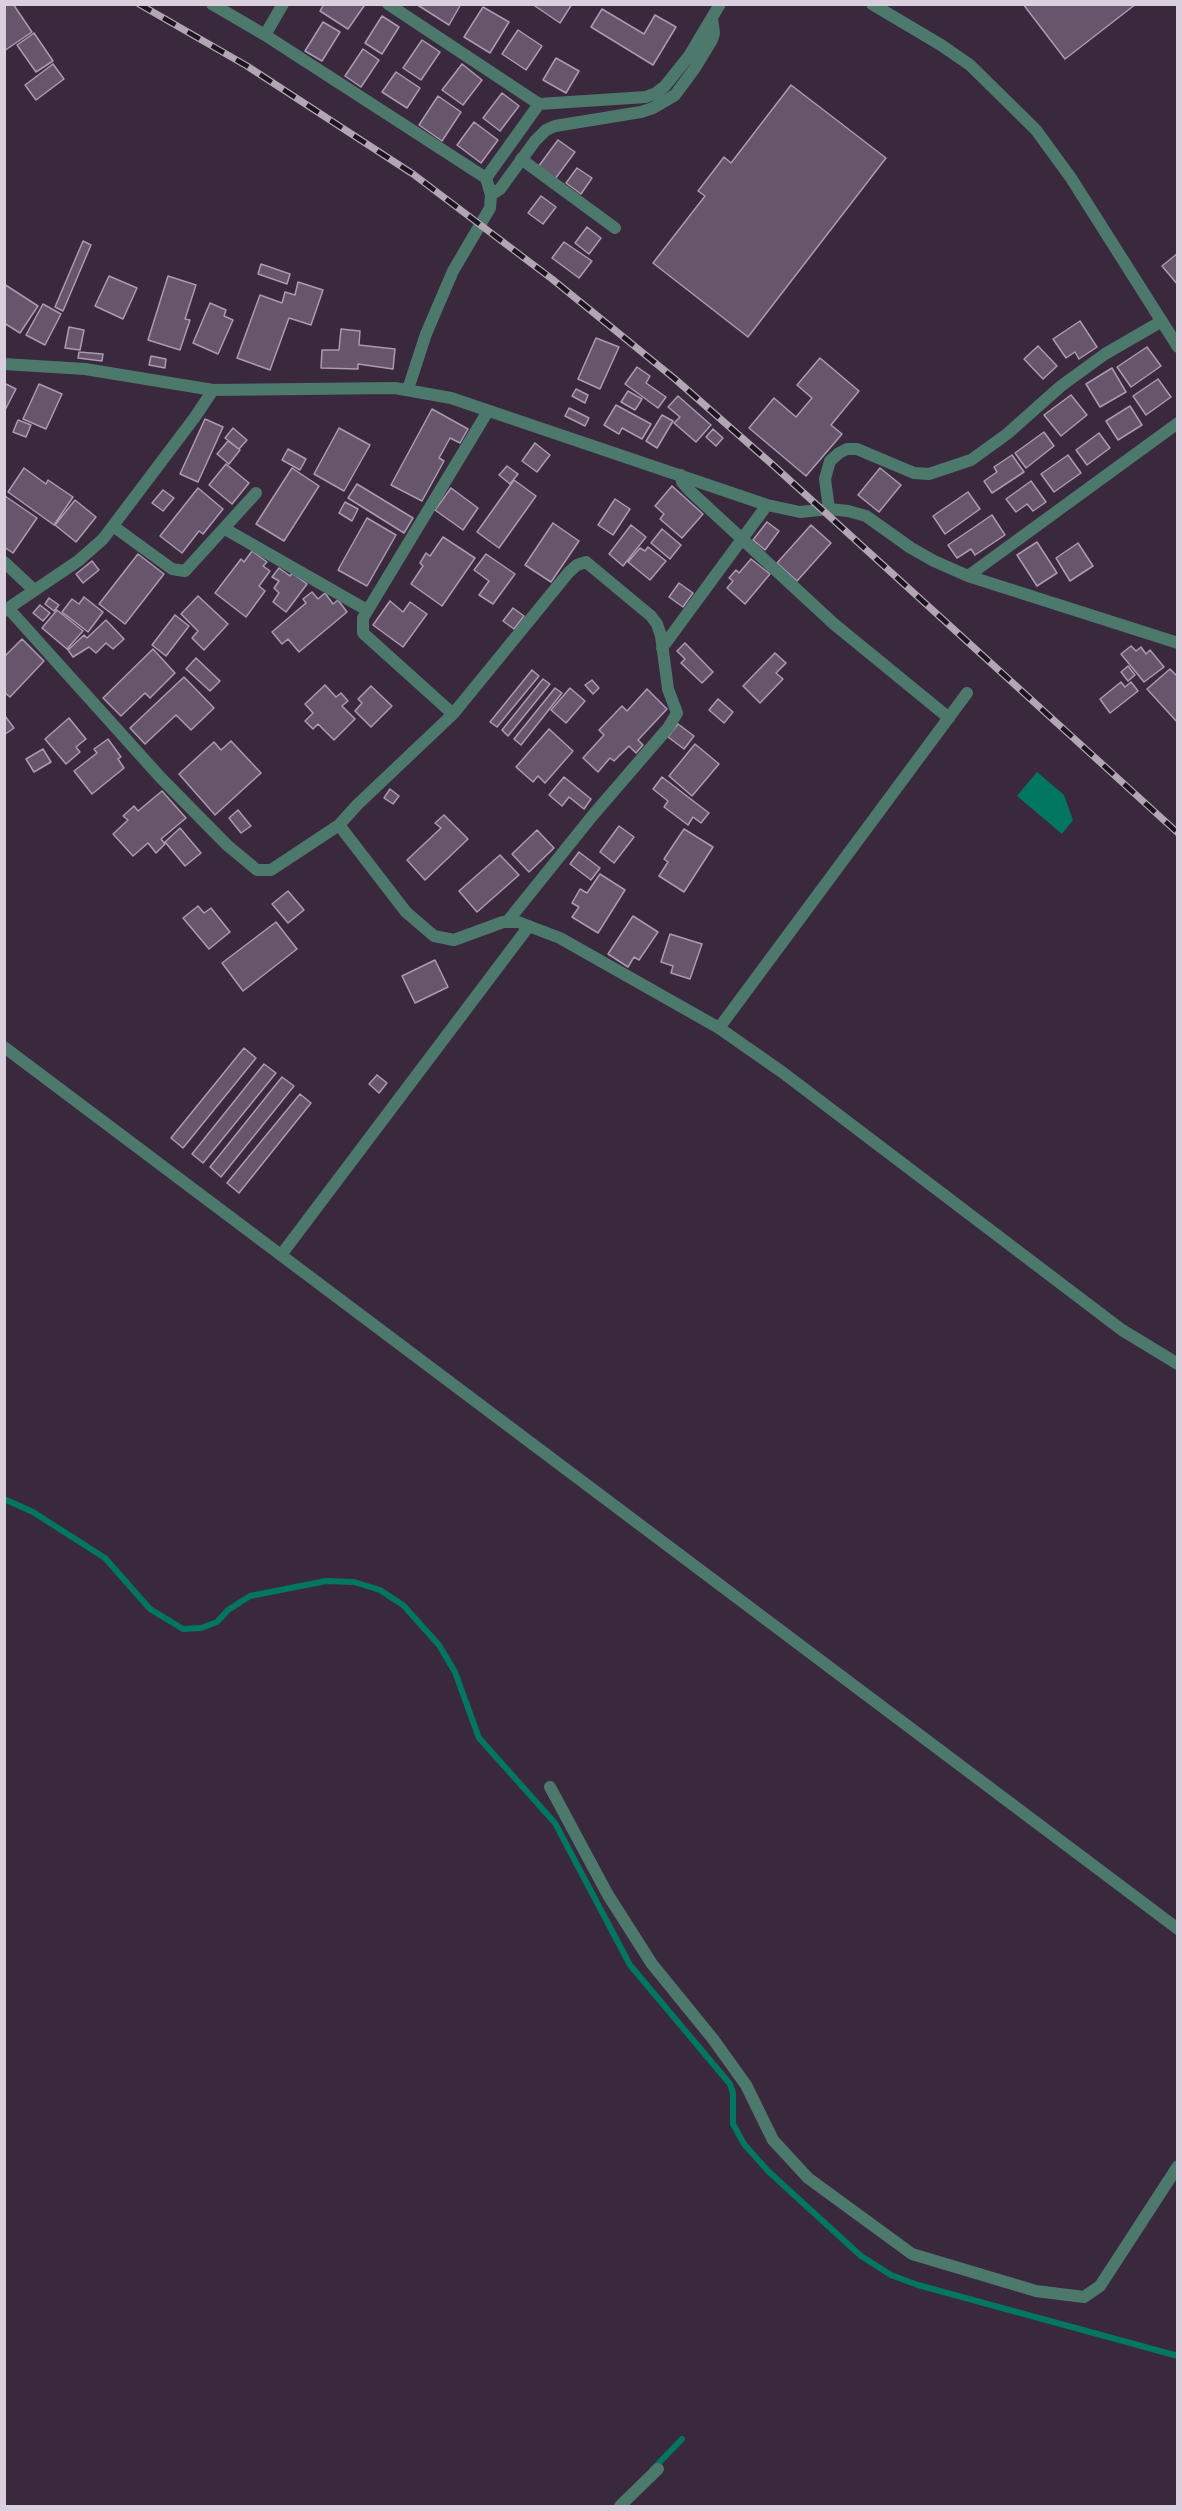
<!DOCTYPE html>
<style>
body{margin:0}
#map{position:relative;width:1182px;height:2511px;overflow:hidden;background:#3a293d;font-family:"Source Sans 3",sans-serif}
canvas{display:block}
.frame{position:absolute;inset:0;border:6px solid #dacfdc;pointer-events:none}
</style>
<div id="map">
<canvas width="1182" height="2511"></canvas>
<div class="frame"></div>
</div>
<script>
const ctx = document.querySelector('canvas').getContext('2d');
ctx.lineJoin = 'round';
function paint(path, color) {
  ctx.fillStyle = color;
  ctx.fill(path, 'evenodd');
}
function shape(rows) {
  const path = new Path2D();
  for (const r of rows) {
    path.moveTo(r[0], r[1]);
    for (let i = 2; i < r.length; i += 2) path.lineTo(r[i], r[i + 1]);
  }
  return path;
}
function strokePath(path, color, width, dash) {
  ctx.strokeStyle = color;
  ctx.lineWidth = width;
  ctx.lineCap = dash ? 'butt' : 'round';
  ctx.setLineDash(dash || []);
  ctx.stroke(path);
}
paint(shape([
 [1037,772,1064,795,1073,820,1062,834,1017,796]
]), '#017762');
strokePath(shape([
 [4,1499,33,1512,105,1558,150,1609,183,1629,201,1628,217,1622,228,1610,250,1596,326,1581,354,1582,380,1590,403,1605,439,1645,455,1672,479,1738,555,1823,630,1965,730,2084,733,2093,733,2124,744,2144,768,2171,861,2256,891,2275,918,2285,1178,2356],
 [653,2469,682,2439]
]), '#017762', 6);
const building = shape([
 [4,4,13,4,32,32,4,51,4,4],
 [324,4,361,4,364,6,348,29,320,11,324,4],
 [416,4,461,4,449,25,416,4],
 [532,4,572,4,560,23,532,4],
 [1023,4,1136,4,1065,59,1023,4],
 [483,7,509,22,490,53,464,37,483,7],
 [602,9,644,34,655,15,676,27,653,65,591,27,602,9],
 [382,16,399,27,382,54,365,43,382,16],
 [323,22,340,32,322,61,305,51,323,22],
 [518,30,542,46,526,70,502,54,518,30],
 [34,33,53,61,36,72,17,45,34,33],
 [422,40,440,52,421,80,403,68,422,40],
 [363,49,379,60,361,87,345,76,363,49],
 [556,58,579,71,566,93,543,80,556,58],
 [53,64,64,79,36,100,25,85,53,64],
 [462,64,482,80,463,105,442,90,462,64],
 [396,72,420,88,407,108,382,92,396,72],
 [791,85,886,158,748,337,653,263,705,196,698,191,724,157,731,163,791,85],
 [502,93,519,106,500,131,483,118,502,93],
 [438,96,461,112,442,141,419,125,438,96],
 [474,122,498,140,481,163,457,145,474,122],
 [558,140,575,152,555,179,538,167,558,140],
 [577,168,592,178,581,194,566,183,577,168],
 [541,196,556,207,543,224,528,213,541,196],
 [587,227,601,238,589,254,575,243,587,227],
 [83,241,91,245,63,311,55,307,83,241],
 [564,242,592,261,579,278,552,258,564,242],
 [1178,253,1178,285,1162,266,1178,253],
 [261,264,290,274,287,284,258,274,261,264],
 [109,276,137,288,123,319,95,306,109,276],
 [168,276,196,285,185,319,190,320,180,350,148,340,168,276],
 [298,282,323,290,311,325,289,318,270,370,237,358,260,295,282,303,285,292,295,295,298,282],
 [4,284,38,306,20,333,4,323,4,284],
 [210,303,226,310,224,316,233,320,218,354,193,343,210,303],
 [43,304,61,314,45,345,26,335,43,304],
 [1080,321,1097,347,1079,359,1075,352,1066,358,1053,339,1080,321],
 [69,327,84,330,80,350,65,348,69,327],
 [341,329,360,331,359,345,395,349,393,369,358,364,358,369,321,368,322,350,339,350,341,329],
 [596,338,619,347,600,389,578,379,596,338],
 [1038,346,1057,366,1043,379,1024,359,1038,346],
 [1147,347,1161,366,1131,387,1117,367,1147,347],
 [79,352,103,354,102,361,78,358,79,352],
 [151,356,166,359,165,368,149,365,151,356],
 [820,358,859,391,831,425,842,434,806,476,749,428,774,398,796,417,812,398,797,385,820,358],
 [637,367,650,376,646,383,666,397,658,408,625,384,637,367],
 [1112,368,1126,392,1100,407,1086,384,1112,368],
 [1158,379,1171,397,1146,415,1133,396,1158,379],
 [4,383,16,389,4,412,4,383],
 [39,384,62,394,46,429,23,419,39,384],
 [576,389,588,395,585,403,572,396,576,389],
 [628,391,642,399,635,410,621,402,628,391],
 [1071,395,1087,415,1061,436,1044,415,1071,395],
 [678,396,711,425,696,442,674,423,680,417,668,407,678,396],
 [616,405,651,424,642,439,622,428,619,434,604,425,616,405],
 [1130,406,1142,425,1118,440,1106,421,1130,406],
 [569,408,589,418,585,426,565,416,569,408],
 [432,409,468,429,460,443,450,438,439,458,444,461,422,501,391,485,432,409],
 [662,415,673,421,657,448,646,441,662,415],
 [205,419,223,427,198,482,180,474,205,419],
 [18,420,31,425,26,437,13,432,18,420],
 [233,428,247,440,239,449,225,438,233,428],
 [339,428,370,445,344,491,314,474,339,428],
 [713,429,723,438,716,446,706,437,713,429],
 [1044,432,1054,446,1026,468,1015,453,1044,432],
 [1099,433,1110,448,1087,465,1076,450,1099,433],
 [228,441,240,450,229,464,217,454,228,441],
 [535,443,550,455,537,472,522,461,535,443],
 [288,449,306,459,300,470,282,460,288,449],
 [1012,455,1024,472,992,493,984,481,997,472,994,467,1012,455],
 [1068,455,1081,473,1054,492,1041,474,1068,455],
 [226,464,249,483,232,504,209,485,226,464],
 [507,466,518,474,510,484,499,475,507,466],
 [24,468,46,484,48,480,73,497,54,525,8,492,24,468],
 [292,468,319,486,284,541,256,524,292,468],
 [880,468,901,485,879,512,858,495,880,468],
 [514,480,536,496,499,548,477,532,514,480],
 [1031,481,1046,502,1033,511,1027,504,1016,512,1006,499,1031,481],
 [357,484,413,518,404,533,348,498,357,484],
 [672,486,703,514,682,538,660,519,664,514,655,506,672,486],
 [198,488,223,509,203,534,199,531,182,553,160,536,198,488],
 [451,488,478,508,463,530,435,510,451,488],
 [163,490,174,498,163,511,152,503,163,490],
 [968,492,980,509,945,534,933,516,968,492],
 [5,496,37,518,13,553,4,547,5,496],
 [615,499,630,509,613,535,598,525,615,499],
 [75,500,96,517,76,542,55,525,75,500],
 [345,502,358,509,352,521,339,513,345,502],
 [992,515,1005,535,975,555,971,549,957,558,948,545,992,515],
 [367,518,396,535,367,586,338,570,367,518],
 [767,522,779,531,765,550,753,540,767,522],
 [553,523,579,541,551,582,525,565,553,523],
 [631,525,646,537,623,566,609,554,631,525],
 [811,525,831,543,797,581,777,563,811,525],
 [662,529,681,545,670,559,651,543,662,529],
 [443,537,475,558,442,606,411,584,423,566,420,563,426,553,430,556,443,537],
 [1037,542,1057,573,1037,586,1017,555,1037,542],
 [1078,543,1093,566,1070,581,1056,558,1078,543],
 [648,547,666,561,650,580,628,562,640,548,645,551,648,547],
 [252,551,267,562,263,566,270,571,259,586,265,591,246,617,215,593,241,559,244,562,252,551],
 [138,554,164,574,125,624,99,604,138,554],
 [486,554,515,574,493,604,479,595,489,581,474,570,486,554],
 [751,559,770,574,745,604,727,588,733,581,729,578,736,570,739,573,751,559],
 [92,561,99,570,83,583,76,574,92,561],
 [279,568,290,576,292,573,307,584,286,612,273,602,279,593,274,588,279,581,272,577,279,568],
 [679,583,693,593,683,607,669,597,679,583],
 [312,592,318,599,325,593,333,604,338,600,347,612,299,652,288,639,282,644,272,632,306,603,303,599,312,592],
 [198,596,228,624,204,650,192,638,198,631,181,614,198,596],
 [84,597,103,612,88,632,62,612,72,599,79,604,84,597],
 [49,598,59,605,54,611,45,604,49,598],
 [390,601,403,612,410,602,427,614,403,647,373,625,390,601],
 [40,605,50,613,43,621,33,613,40,605],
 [513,608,524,616,514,629,503,621,513,608],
 [57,610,83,631,67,649,42,628,57,610],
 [175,615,189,626,166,656,152,645,175,615],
 [106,620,124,639,113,649,106,643,96,653,89,647,73,657,68,650,84,635,87,638,106,620],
 [22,639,44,661,10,697,4,692,4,657,22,639],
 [685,643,713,672,702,683,681,663,685,659,677,651,685,643],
 [1131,646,1136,651,1141,647,1146,654,1150,650,1164,667,1144,682,1121,654,1131,646],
 [153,649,175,673,150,698,145,693,121,716,103,698,153,649],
 [775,653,786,663,776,673,783,679,760,703,743,686,775,653],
 [196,658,220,681,210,691,186,669,196,658],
 [1128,666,1135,675,1128,681,1121,672,1128,666],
 [1170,669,1178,677,1178,723,1147,689,1170,669],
 [532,670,539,676,497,727,490,722,532,670],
 [184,677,214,708,191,730,176,715,145,744,130,728,184,677],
 [543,679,550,684,508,736,502,730,543,679],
 [592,680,599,688,593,694,585,685,592,680],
 [1121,682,1125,687,1131,682,1138,691,1110,713,1100,699,1121,682],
 [325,685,336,697,341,693,348,701,342,706,355,719,334,740,318,724,313,729,305,721,313,713,305,704,325,685],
 [371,686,392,706,371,727,355,711,362,703,358,699,371,686],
 [555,688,562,693,521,745,514,739,555,688],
 [570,688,585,701,566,723,551,710,570,688],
 [647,689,667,709,638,740,643,745,636,753,629,746,614,761,610,758,598,772,583,758,604,735,599,730,622,706,627,711,647,689],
 [718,699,733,712,724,723,709,710,718,699],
 [5,716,14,728,4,735,4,717,5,716],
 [69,718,86,739,76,747,80,752,66,764,45,739,69,718],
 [678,724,694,736,684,749,668,737,678,724],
 [549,729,573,751,545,783,538,776,533,782,516,767,549,729],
 [108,739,121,757,118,759,124,768,92,794,74,771,97,753,94,749,108,739],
 [231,741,261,773,215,815,179,774,214,742,221,750,231,741],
 [695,744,719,764,692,796,669,776,695,744],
 [43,749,51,762,34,772,26,759,43,749],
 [564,777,591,799,584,809,569,797,562,806,549,795,564,777],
 [662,777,709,813,701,823,693,817,688,825,664,807,668,801,653,789,662,777],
 [390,789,399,796,393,804,384,798,390,789],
 [162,791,186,818,161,839,165,844,156,853,148,843,133,856,113,834,128,820,123,816,134,806,138,811,162,791],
 [238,810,251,826,241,833,229,818,238,810],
 [444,815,468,839,425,880,407,860,441,828,435,823,444,815],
 [619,826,634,837,614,863,600,852,619,826],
 [180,828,201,853,185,866,165,842,180,828],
 [684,829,713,847,684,892,659,876,668,862,664,859,684,829],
 [537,830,554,848,529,872,512,854,537,830],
 [579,852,600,868,591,880,570,864,579,852],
 [500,855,519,875,477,912,459,891,500,855],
 [600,874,625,890,598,933,572,917,579,907,572,903,580,889,587,893,600,874],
 [288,891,304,910,288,923,272,904,288,891],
 [198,906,204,913,211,908,230,932,209,949,183,918,198,906],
 [633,916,658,932,639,960,634,957,628,967,608,954,633,916],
 [276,922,297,949,243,991,222,963,276,922],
 [670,934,702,944,690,979,671,973,673,966,661,962,670,934],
 [435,960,448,987,415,1003,402,976,435,960],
 [244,1048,256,1058,183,1148,171,1138,244,1048],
 [264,1064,276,1073,203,1163,192,1154,264,1064],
 [377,1075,387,1083,379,1093,369,1084,377,1075],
 [282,1077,294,1086,221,1177,210,1167,282,1077],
 [300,1094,311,1103,239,1193,227,1183,300,1094]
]);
paint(building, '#67556b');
strokePath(building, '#ad99b1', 1.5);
strokePath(shape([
 [212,4,265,35],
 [283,4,265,35,486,178],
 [388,4,539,104],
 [872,4,941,45,970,65,1036,130,1071,178,1178,347],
 [521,159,615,228],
 [491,195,500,189,535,141,546,130,555,126,641,112,653,108,675,95,695,68,712,40,714,33,712,18],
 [4,364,85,369,213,390,395,388,451,398,767,505,800,512,829,509,848,511,866,516,911,548,934,561,968,576,1178,643],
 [408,389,426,334,453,271,490,208,491,195,486,178,539,104,646,97,656,93,665,86,689,56,720,4],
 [681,475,682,482,689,490,834,624,949,718],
 [829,509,825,479,830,461,839,453,847,449,857,449,914,473,929,474,971,460,1007,434,1061,386,1105,354,1162,321],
 [113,526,172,569,185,571,256,493],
 [225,529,367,610],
 [4,562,34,590],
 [968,576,1178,423],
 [8,608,161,778,227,845,257,870,271,870,339,825,406,912,434,936,454,940,503,922,518,922,560,938,719,1028,782,1072,1122,1330,1178,1364],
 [4,611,78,561,103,539,195,417,213,390],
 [662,648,767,505],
 [453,714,363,633,363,618,488,411],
 [339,825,357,805,453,714,569,572,577,565,586,562,651,616,657,624,661,636,668,689,677,713,668,728,593,815,507,922],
 [719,1028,967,693],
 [281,1255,529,926],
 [550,1787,608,1895,652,1964,713,2039,746,2085,773,2140,808,2178,912,2254,1036,2291,1084,2297,1100,2286,1178,2166],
 [620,2506,658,2469]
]), '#4c796c', 12);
strokePath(shape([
 [4,1047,1178,1929]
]), '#4c796c', 12);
const rail = shape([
 [139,4,247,66,413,174,552,279,675,379,774,466,1178,833]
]);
strokePath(rail, '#b2a6b4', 7);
strokePath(rail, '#1d151e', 4.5, [14]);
</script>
